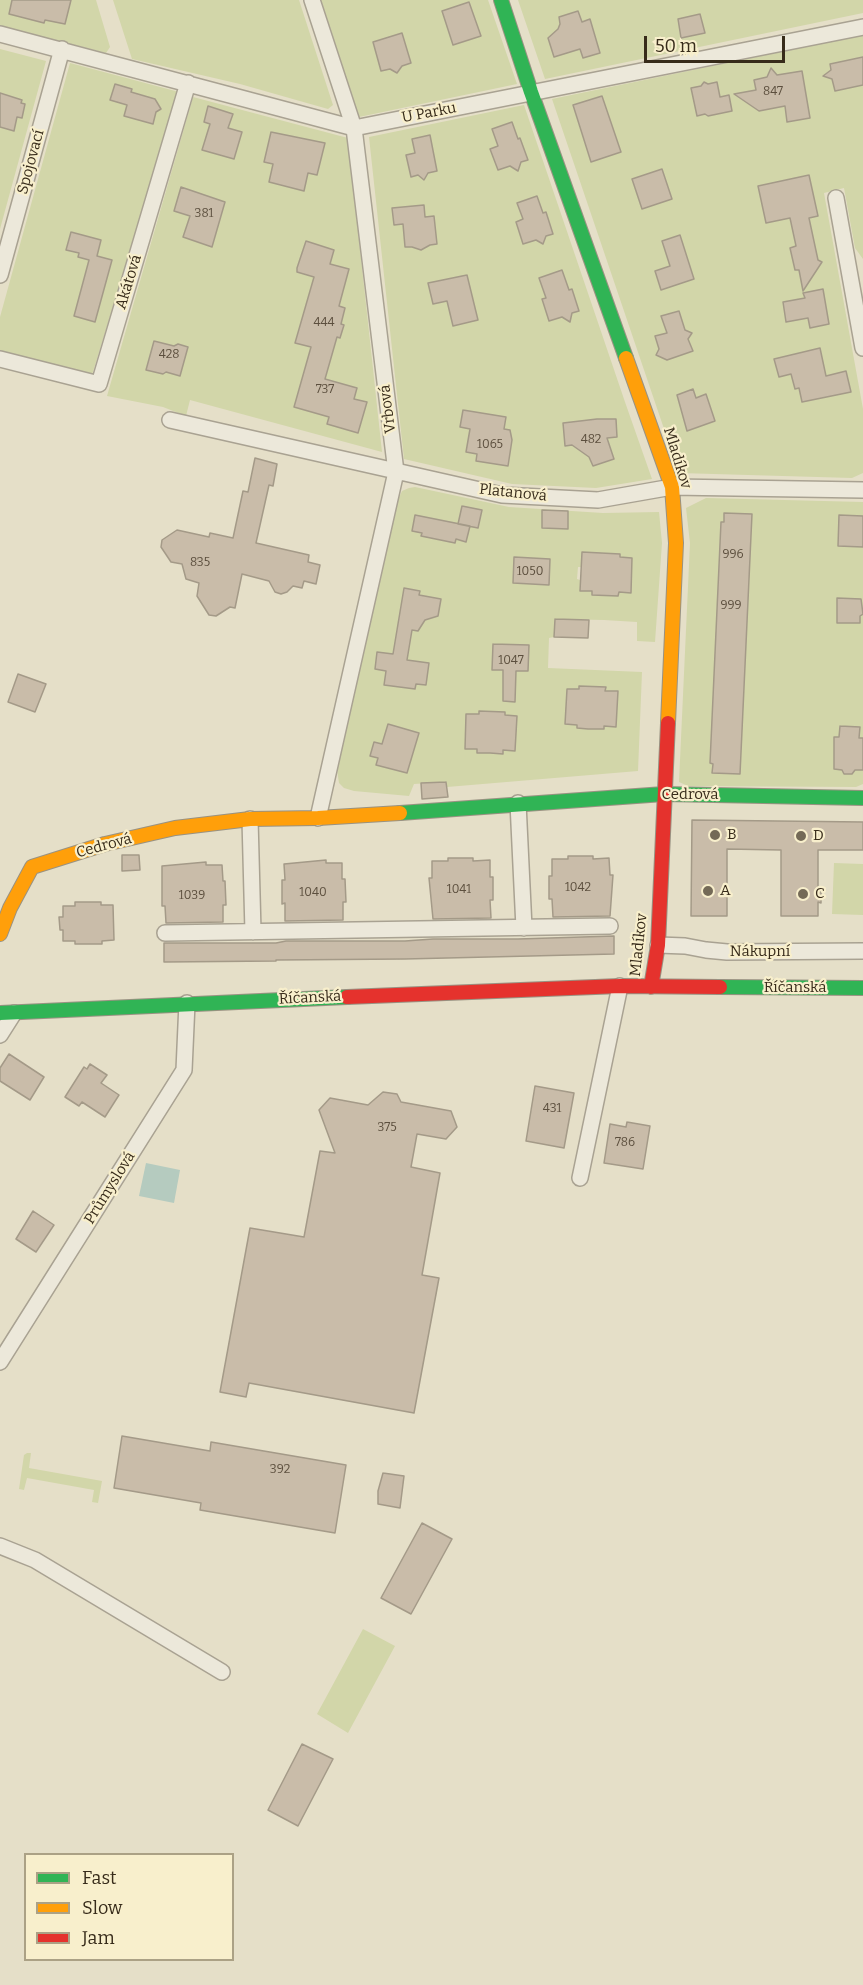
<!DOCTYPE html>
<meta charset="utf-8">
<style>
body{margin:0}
#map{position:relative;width:863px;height:1985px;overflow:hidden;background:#e5dfc8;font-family:Bitter,serif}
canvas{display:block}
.legend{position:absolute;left:24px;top:1853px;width:210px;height:108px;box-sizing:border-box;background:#f8efcc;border:2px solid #aba185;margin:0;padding:8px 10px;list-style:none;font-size:18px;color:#372b1a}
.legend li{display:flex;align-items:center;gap:12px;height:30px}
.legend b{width:30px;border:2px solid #aba185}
.scale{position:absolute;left:644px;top:36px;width:141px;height:27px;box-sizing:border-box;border:3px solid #372b1a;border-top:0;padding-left:8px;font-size:18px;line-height:21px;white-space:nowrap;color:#372b1a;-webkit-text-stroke:4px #f8efcc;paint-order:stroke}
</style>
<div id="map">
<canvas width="863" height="1985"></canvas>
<ul class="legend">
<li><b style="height:8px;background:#30b455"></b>Fast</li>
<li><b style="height:8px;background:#ff9f0a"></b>Slow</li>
<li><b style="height:8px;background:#e5322d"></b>Jam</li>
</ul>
<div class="scale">50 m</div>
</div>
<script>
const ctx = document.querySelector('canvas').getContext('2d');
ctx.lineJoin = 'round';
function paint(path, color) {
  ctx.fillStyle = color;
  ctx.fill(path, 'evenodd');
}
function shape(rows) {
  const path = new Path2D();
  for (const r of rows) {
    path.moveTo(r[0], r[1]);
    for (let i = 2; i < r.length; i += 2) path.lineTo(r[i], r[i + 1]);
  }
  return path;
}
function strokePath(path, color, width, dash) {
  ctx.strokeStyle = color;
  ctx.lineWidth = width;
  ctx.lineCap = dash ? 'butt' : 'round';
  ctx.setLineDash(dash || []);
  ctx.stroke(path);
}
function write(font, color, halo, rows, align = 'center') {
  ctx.font = font + ' Bitter,serif';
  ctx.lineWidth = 4.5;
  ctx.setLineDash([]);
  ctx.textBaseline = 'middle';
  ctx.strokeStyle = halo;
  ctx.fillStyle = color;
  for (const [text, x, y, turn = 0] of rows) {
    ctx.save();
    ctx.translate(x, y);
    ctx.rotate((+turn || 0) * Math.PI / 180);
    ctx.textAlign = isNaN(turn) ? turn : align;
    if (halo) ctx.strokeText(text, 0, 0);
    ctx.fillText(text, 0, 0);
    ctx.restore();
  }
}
paint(shape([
 [0,0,96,0,110,47,106,53,0,26],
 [113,0,299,0,333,105,328,109,240,84,132,59],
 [321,0,488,0,517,84,359,117],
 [518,0,863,0,863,13,545,79],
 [863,35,863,259,855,248,844,188,824,193,863,409,863,473,852,478,679,473,552,99],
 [0,49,46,61,0,229],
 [70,63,179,92,92,375,0,351,0,317],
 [193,97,348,138,382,452,190,400,186,416,163,407,107,396],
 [524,105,625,402,652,479,596,488,512,484,404,459,369,137],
 [415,487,509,507,603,513,659,512,662,543,655,642,637,641,637,622,604,620,555,619,554,637,549,638,548,668,642,672,638,771,447,787,446,782,414,784,409,796,354,791,344,788,339,783,337,770,397,502,402,491,409,488],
 [594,553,607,553,605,595,592,595,592,591,580,591,580,580,577,579,578,567,581,567,582,556,594,556],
 [706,498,863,502,863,784,856,787,688,786,679,782,690,543,686,508],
 [834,863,863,864,863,915,832,914],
 [27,1453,31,1453,29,1468,102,1481,98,1503,92,1502,94,1490,27,1478,24,1490,19,1489,24,1455],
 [363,1629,395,1646,348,1733,317,1714]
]), '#d2d6a9');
paint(shape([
 [146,1163,180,1170,174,1203,139,1196]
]), '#b5cbbf');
const building = shape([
 [12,0,71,0,65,24,45,20,44,23,9,14,12,0],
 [469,2,481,36,453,45,442,11,469,2],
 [578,11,582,22,590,19,600,53,583,58,580,49,554,57,548,38,558,29,560,24,559,17,578,11],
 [700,14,705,33,681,38,678,19,700,14],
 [402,33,411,63,402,66,397,73,390,69,381,71,373,42,402,33],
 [863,57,863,85,835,91,832,79,823,76,831,70,830,64,863,57],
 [771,68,777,75,802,71,810,118,787,122,785,106,759,111,734,94,756,90,754,80,767,77,771,68],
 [704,82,708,84,717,82,720,97,729,95,732,111,708,116,705,114,697,116,691,88,701,86,704,82],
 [115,84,132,89,131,92,155,99,161,109,156,112,153,124,124,116,127,105,110,100,115,84],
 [0,93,22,100,21,103,25,104,22,118,17,117,14,131,0,127,0,93],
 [602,96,621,152,591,162,573,105,602,96],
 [208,106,233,114,228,128,242,132,234,159,202,150,210,124,204,122,208,106],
 [512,122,518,139,520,138,528,160,521,162,518,171,510,166,498,170,490,149,498,146,492,129,512,122],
 [271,132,325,143,317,175,308,173,304,191,269,182,273,164,264,162,271,132],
 [430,135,437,171,428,173,424,180,418,175,411,177,406,155,415,153,412,139,430,135],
 [662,169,672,199,642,209,632,179,662,169],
 [809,175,818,216,809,218,818,260,822,262,803,291,799,270,795,270,790,248,796,246,790,218,766,223,758,186,809,175],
 [181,187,225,202,212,247,183,237,190,216,174,211,181,187],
 [537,196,543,213,546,212,553,234,546,236,543,244,536,240,523,244,516,222,523,219,517,203,537,196],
 [424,205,425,217,434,216,437,244,430,245,421,250,412,247,405,247,403,224,394,225,392,208,424,205],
 [71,232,101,240,97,256,112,260,95,322,74,316,89,260,78,257,79,253,66,250,71,232],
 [680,235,694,279,661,290,655,271,670,266,662,241,680,235],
 [306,241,334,250,330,264,349,269,339,306,345,308,341,324,344,325,340,338,337,337,325,379,357,388,354,399,367,402,358,433,327,424,329,417,294,407,311,347,295,343,314,277,297,272,297,268,306,241],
 [562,270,569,290,572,289,579,311,572,313,570,322,562,317,549,321,542,299,546,298,539,278,562,270],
 [467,275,478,320,453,326,447,301,433,304,428,283,467,275],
 [823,289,829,324,810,328,808,318,786,322,783,302,805,298,803,293,823,289],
 [679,311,685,330,692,333,688,339,693,351,667,360,656,355,659,349,655,336,667,333,661,316,679,311],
 [154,341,174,346,178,344,188,347,180,376,166,372,163,374,146,370,154,341],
 [820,348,826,376,846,371,851,392,802,402,799,388,795,389,791,374,779,377,774,359,820,348],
 [693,389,696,398,706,394,715,421,687,431,677,395,693,389],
 [463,410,506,417,504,429,510,430,512,440,508,466,476,461,477,454,466,452,470,429,460,427,463,410],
 [597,419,616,419,617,437,607,438,614,459,593,466,589,457,572,445,565,446,563,423,597,419],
 [255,458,277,464,273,486,269,485,256,543,309,555,308,562,320,565,316,584,304,581,302,588,293,586,287,592,281,594,275,592,269,581,242,574,235,608,230,607,216,616,209,615,197,596,199,583,186,579,182,564,171,562,161,547,162,540,177,530,209,537,210,533,233,538,243,491,248,492,255,458],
 [462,506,482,510,478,528,458,524,462,506],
 [542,510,568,511,568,529,542,528,542,510],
 [724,513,752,514,740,774,712,773,713,764,710,763,721,522,724,522,724,513],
 [415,515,470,526,466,542,456,539,455,543,421,536,422,533,412,531,415,515],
 [839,515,863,516,863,547,838,546,839,515],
 [582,552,620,554,620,557,632,558,631,593,619,592,618,596,592,595,592,591,580,591,582,552],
 [514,557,550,559,549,585,513,583,514,557],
 [404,588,420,591,419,595,441,599,438,616,425,620,418,631,412,630,407,660,429,663,426,685,416,684,415,689,384,685,386,671,375,669,377,652,393,654,404,588],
 [837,598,861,599,863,614,860,616,860,623,837,623,837,598],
 [555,619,589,620,588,638,554,637,555,619],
 [493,644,529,645,528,671,516,671,515,702,503,701,503,670,492,670,493,644],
 [18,674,46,684,35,712,8,702,18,674],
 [579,686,606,687,605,691,618,691,616,727,604,726,604,729,588,729,577,728,577,725,565,724,567,689,579,689,579,686],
 [479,711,505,712,505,715,517,716,515,751,503,750,503,754,490,753,477,753,477,749,465,749,466,714,479,714,479,711],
 [388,724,419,733,407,773,376,765,378,758,370,756,374,742,382,744,388,724],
 [840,726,860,727,859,738,863,738,863,770,855,770,852,774,844,774,842,770,834,769,834,737,839,737,840,726],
 [446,782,448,797,422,799,421,783,446,782],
 [692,820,863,822,863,850,818,850,818,888,821,888,821,903,818,902,818,916,781,916,781,850,727,849,727,916,691,916,692,820],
 [122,855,139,855,140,870,122,871,122,855],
 [568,856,593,856,593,859,609,858,610,875,613,875,610,916,553,917,552,899,549,899,549,876,552,876,552,859,568,859,568,856],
 [448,858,473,858,473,861,490,860,490,877,493,877,493,900,490,900,491,918,433,919,429,878,432,878,432,861,448,861,448,858],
 [326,860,326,863,342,863,342,879,345,879,346,902,343,902,343,920,285,921,285,903,282,904,282,880,285,880,284,864,326,860],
 [206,862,206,865,222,865,223,881,225,881,226,905,223,905,223,922,166,923,165,906,162,906,162,866,206,862],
 [75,902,101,902,101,905,113,905,114,940,102,941,102,944,75,944,75,941,63,941,63,930,60,930,59,917,63,917,63,906,75,906,75,902],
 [614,936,614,954,405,959,276,960,276,961,164,962,164,943,276,943,286,941,405,941,433,939,518,939,614,936],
 [9,1054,44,1077,30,1100,0,1081,0,1068,9,1054],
 [90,1064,107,1075,101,1083,119,1095,105,1117,82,1102,79,1106,65,1097,84,1067,87,1069,90,1064],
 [535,1086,574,1093,564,1148,526,1141,535,1086],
 [383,1092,397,1094,401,1102,451,1111,457,1127,446,1139,417,1134,411,1167,440,1173,422,1275,439,1278,414,1413,249,1383,246,1397,220,1392,250,1228,304,1237,320,1151,335,1153,319,1110,330,1098,368,1105,383,1092],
 [627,1122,650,1126,643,1169,604,1163,610,1124,626,1127,627,1122],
 [33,1211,54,1225,36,1252,16,1239,33,1211],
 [122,1436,210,1451,211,1442,346,1465,335,1533,200,1510,201,1503,114,1488,122,1436],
 [383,1473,404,1476,400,1508,378,1504,378,1491,383,1473],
 [422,1523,452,1539,411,1614,381,1598,422,1523],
 [302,1744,333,1759,298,1826,268,1810,302,1744]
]);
paint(building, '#c9bca9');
strokePath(building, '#a49a88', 1.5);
const street = shape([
 [312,0,354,128,396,472,318,818],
 [0,34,354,128,863,27],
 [836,198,863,348],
 [0,275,62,49],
 [0,359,99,384,188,83],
 [170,420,502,495,598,500,672,487,863,490],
 [518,803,524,928],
 [250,819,253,932],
 [165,933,610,926],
 [658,945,685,946,706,950,727,952,863,951],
 [0,1035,14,1013],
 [580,1178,620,986],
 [0,1362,184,1070,187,1003],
 [0,1546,35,1560,222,1672]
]);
const fast = shape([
 [501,0,531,92,626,358],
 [400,813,664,794,863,798],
 [720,987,863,988],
 [0,1013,347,997]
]);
const slow = shape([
 [626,358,672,487,676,543,668,723],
 [0,934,10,908,32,867,105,844,175,828,250,819,318,818,400,813]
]);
const jam = shape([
 [651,987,658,945,668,723],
 [347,997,620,986,720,987]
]);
strokePath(street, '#a9a292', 18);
strokePath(fast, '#999282', 16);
strokePath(slow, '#999282', 16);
strokePath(jam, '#999282', 16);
strokePath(street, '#ece8da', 15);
strokePath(fast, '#30b455', 14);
strokePath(slow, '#ff9f0a', 14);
strokePath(jam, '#e5322d', 14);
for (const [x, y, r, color] of [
 [715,835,6,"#746a57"],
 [801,836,6,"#746a57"],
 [708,891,6,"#746a57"],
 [803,894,6,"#746a57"]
]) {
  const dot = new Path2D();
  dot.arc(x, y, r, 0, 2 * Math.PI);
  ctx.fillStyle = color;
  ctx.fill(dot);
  strokePath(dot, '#f8efcc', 2);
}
write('12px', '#5c4f3e', null, [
 ["847",773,92],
 ["381",204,214],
 ["444",324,323],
 ["428",169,355],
 ["737",325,390],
 ["482",591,440],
 ["1065",490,445],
 ["996",733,555],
 ["835",200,563],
 ["1050",530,572],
 ["999",731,606],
 ["1047",511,661],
 ["1042",578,888],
 ["1041",459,890],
 ["1040",313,893],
 ["1039",192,896],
 ["431",552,1109],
 ["375",387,1128],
 ["786",625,1143],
 ["392",280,1470]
]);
write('15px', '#372b1a', '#f8efcc', [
 ["U Parku",429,113,-11],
 ["Spojovací",31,162,-75],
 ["Akátová",129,282,-73],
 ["Vrbová",388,409,-97],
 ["Mladíkov",677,458,73],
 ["Platanová",513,493,6],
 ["Cedrová",690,795],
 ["Cedrová",104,846,-15],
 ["Mladíkov",639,945,-84],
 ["Nákupní",760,952],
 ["Říčanská",795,988],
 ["Říčanská",310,998,-3],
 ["Průmyslová",110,1188,-58]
]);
write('15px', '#372b1a', '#f8efcc', [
 ["B",727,835],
 ["D",813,836],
 ["A",720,891],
 ["C",815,894]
], 'left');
</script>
